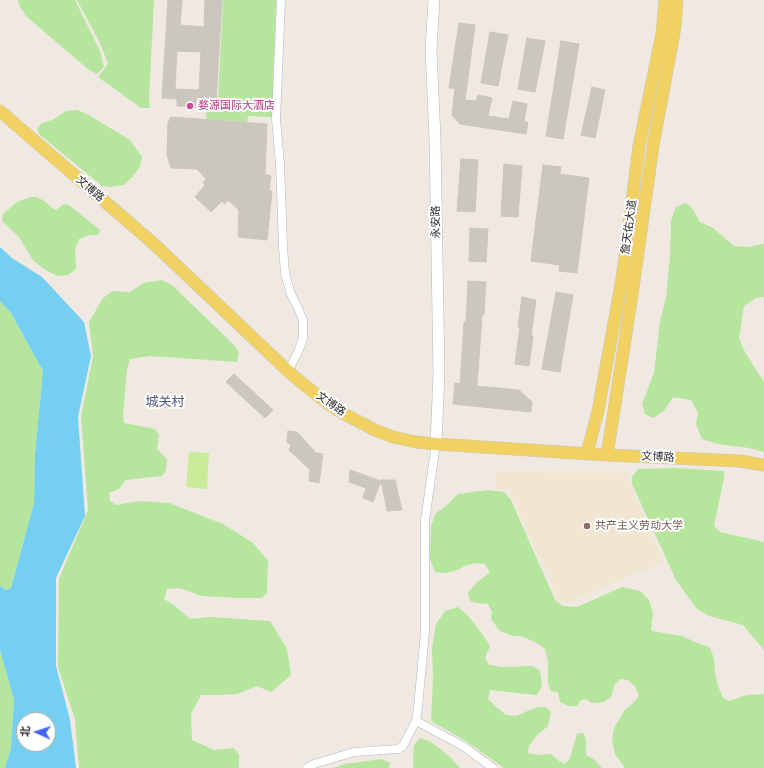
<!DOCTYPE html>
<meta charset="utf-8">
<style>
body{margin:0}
#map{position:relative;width:764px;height:768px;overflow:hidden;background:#efe9e1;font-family:Quicksand,"Noto Sans SC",sans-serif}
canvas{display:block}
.north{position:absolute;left:16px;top:712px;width:40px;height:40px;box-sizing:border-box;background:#fff;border:1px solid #ababab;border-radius:50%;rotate:273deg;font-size:11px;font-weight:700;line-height:16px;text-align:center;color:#2e2e2e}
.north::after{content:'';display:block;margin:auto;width:14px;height:18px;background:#4264fb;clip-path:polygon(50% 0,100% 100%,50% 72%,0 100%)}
</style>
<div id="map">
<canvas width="764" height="768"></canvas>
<div class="north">北</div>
</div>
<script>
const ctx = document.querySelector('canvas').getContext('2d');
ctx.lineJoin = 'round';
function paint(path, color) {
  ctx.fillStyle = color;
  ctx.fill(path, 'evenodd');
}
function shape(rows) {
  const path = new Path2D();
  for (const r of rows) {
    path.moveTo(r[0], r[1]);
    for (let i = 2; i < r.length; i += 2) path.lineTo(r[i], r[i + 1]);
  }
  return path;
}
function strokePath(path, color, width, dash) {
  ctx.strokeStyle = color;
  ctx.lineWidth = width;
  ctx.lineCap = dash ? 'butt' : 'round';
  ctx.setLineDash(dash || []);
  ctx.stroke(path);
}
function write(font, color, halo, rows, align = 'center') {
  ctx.font = font + ' Quicksand,"Noto Sans SC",sans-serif';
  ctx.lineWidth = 4;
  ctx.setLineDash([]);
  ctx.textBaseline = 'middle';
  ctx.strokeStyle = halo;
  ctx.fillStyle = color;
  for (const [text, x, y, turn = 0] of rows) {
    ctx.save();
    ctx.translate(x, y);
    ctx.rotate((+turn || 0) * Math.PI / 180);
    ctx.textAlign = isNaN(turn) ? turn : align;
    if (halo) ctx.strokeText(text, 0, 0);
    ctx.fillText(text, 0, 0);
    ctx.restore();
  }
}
paint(shape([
 [496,472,626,473,664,562,568,602,559,601,508,489,496,489]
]), '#f0e6d1');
paint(shape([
 [18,0,75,0,100,51,104,67,97,74,89,70,26,16,19,5],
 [77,0,154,0,149,98,150,108,141,108,98,77,108,64,100,43],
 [223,0,276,0,272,117,248,116,247,122,206,119,207,102,218,102],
 [77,110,87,114,130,140,142,157,140,166,134,175,124,185,110,187,102,186,40,135,37,129,41,124,54,119,66,111],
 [30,197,36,197,43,200,51,207,56,210,64,204,69,205,100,230,98,235,89,235,79,239,75,249,76,269,68,275,57,276,44,269,33,260,19,237,2,221,3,214,17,202],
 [686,203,692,208,700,222,713,228,734,246,749,247,764,244,764,297,756,298,744,306,739,338,744,350,753,365,764,382,764,452,749,448,718,444,702,439,696,424,698,413,691,400,673,397,664,411,653,418,645,414,642,404,654,373,660,321,666,298,670,256,671,221,676,207],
 [162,280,173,286,235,346,239,352,237,362,150,356,130,359,127,369,123,416,124,423,155,429,159,435,157,449,167,459,166,470,162,476,126,480,119,489,109,493,110,501,116,505,139,501,169,503,223,524,253,543,268,561,267,592,262,598,236,598,202,596,179,588,167,589,164,599,175,606,190,619,210,617,270,621,287,649,291,675,271,692,257,686,237,694,216,695,201,695,191,714,192,740,214,750,234,748,239,755,239,768,79,768,75,719,58,667,59,579,88,510,81,416,93,356,89,322,103,298,113,291,130,292,144,283],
 [0,301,11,313,43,371,35,454,34,503,12,584,11,588,8,590,4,589,0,586],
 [675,468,724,471,724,478,714,526,720,532,764,542,764,650,743,625,709,616,696,608,676,580,632,484,632,477,638,469],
 [488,490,504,492,511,500,555,600,563,606,577,607,622,587,640,591,649,600,653,613,651,629,652,631,682,636,702,645,710,647,714,659,715,673,718,686,723,698,729,701,747,695,764,694,764,768,625,768,615,754,612,740,614,728,624,711,636,700,639,695,635,686,628,680,620,679,615,684,611,697,603,702,592,703,586,699,581,700,577,706,569,706,560,702,558,692,551,691,548,683,548,661,545,649,537,643,521,636,513,636,500,631,491,619,492,612,488,604,477,603,470,601,468,593,475,584,490,572,485,564,476,563,467,565,457,570,447,573,435,572,430,559,431,526,436,513,446,506,458,494],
 [458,607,468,616,481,632,490,646,485,658,489,665,502,667,533,666,540,671,542,686,537,695,490,690,488,699,494,705,506,715,516,716,537,707,546,707,551,712,548,726,536,736,529,746,528,753,538,755,551,754,559,761,565,764,570,758,577,734,584,733,586,741,586,755,595,760,602,768,504,768,466,741,431,721,433,679,432,648,436,624,445,611],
 [0,650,14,700,11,748,5,768,0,768],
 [420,738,431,742,449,756,460,768,414,768,413,765,414,745],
 [382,759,390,763,389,768,333,768,345,764]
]), '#b6e59e');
paint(shape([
 [189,452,209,453,207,489,186,487]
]), '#c9ec9a');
paint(shape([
 [0,247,12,258,42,277,84,322,91,356,78,417,85,516,56,578,56,666,70,720,76,768,5,768,11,748,14,700,0,650,0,586,6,590,11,588,34,503,35,454,43,371,11,313,0,301],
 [24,720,48,720,48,744,24,744]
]), '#75cff0');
const building = shape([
 [168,0,182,0,180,25,204,27,205,0,222,0,216,102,197,101,197,107,177,106,177,99,162,98,168,0],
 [177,51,201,52,199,90,175,89,177,51],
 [459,23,475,25,465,100,476,101,478,95,492,98,488,116,509,119,513,101,527,104,524,122,528,122,526,134,460,124,452,115,455,88,449,88,459,23],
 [490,32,508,35,498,86,481,83,490,32],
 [527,38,545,41,535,92,518,89,527,38],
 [561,41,579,44,563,139,546,136,561,41],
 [592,87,605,90,595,138,581,135,592,87],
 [171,117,267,124,265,174,271,176,269,191,272,191,267,240,238,237,239,210,228,200,225,204,222,201,211,212,195,197,205,185,203,183,206,179,197,169,171,168,167,155,168,123,171,117],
 [461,159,478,160,475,212,457,211,461,159],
 [504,164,522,166,518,217,501,216,504,164],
 [543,165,561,167,560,174,589,178,577,273,559,271,560,265,531,261,543,165],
 [470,228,488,229,486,262,469,261,470,228],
 [468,281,486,282,484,315,482,315,477,386,519,390,532,402,531,412,453,404,455,383,460,384,464,322,466,322,468,281],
 [556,292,573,295,560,372,542,369,556,292],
 [522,297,536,300,531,336,533,336,529,366,515,364,520,327,518,327,522,297],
 [234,374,273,410,265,418,226,382,234,374],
 [288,431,297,432,316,453,323,454,319,483,309,481,310,470,289,450,291,445,287,442,288,431],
 [350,470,381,481,373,502,363,498,366,488,349,482,350,470],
 [381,480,395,480,402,510,387,511,381,480]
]);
paint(building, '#cbc7bf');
strokePath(building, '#cbc5ba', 1);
const street = shape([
 [281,0,276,119,280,164,283,246,285,274,291,294,298,308,303,320,303,339,298,352,288,371],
 [416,721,463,746,493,768],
 [307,768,314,764,354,752,398,749,403,746,416,721,418,707,425,632,425,520,436,444]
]);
const secondary = shape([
 [434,0,431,50,435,139,439,374,436,444]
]);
const primary = shape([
 [0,111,154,244,288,371,302,383,327,403,346,415,375,430,393,437,416,442,436,444,607,455,740,461,764,465],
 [587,453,598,411,622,279,639,146,662,33,665,0],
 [607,455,632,295,653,146,675,27,677,0]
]);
strokePath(street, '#b4b7c1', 9);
strokePath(secondary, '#b4b7c1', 12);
strokePath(primary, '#c9c9c9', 13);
strokePath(street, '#fff', 8);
strokePath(secondary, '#fff', 11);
strokePath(primary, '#f2d163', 12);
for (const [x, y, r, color] of [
 [190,106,4,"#d1479c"],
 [587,526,4,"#8d6e63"]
]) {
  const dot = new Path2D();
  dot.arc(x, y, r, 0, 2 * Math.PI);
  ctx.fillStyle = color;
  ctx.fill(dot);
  strokePath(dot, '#fff', 1.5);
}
write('11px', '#b23c85', '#fff', [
 ["婺源国际大酒店",198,106]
], 'left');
write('11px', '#2e2e2e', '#fff', [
 ["文博路",90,189,41],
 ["永安路",436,222,-91],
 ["詹天佑大道",629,227,-82],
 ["文博路",331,404,35],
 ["文博路",658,457,3]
]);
write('11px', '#785e54', '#fff', [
 ["共产主义劳动大学",595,526]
], 'left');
write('13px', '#4d5680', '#fff', [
 ["城关村",165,402]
]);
</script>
